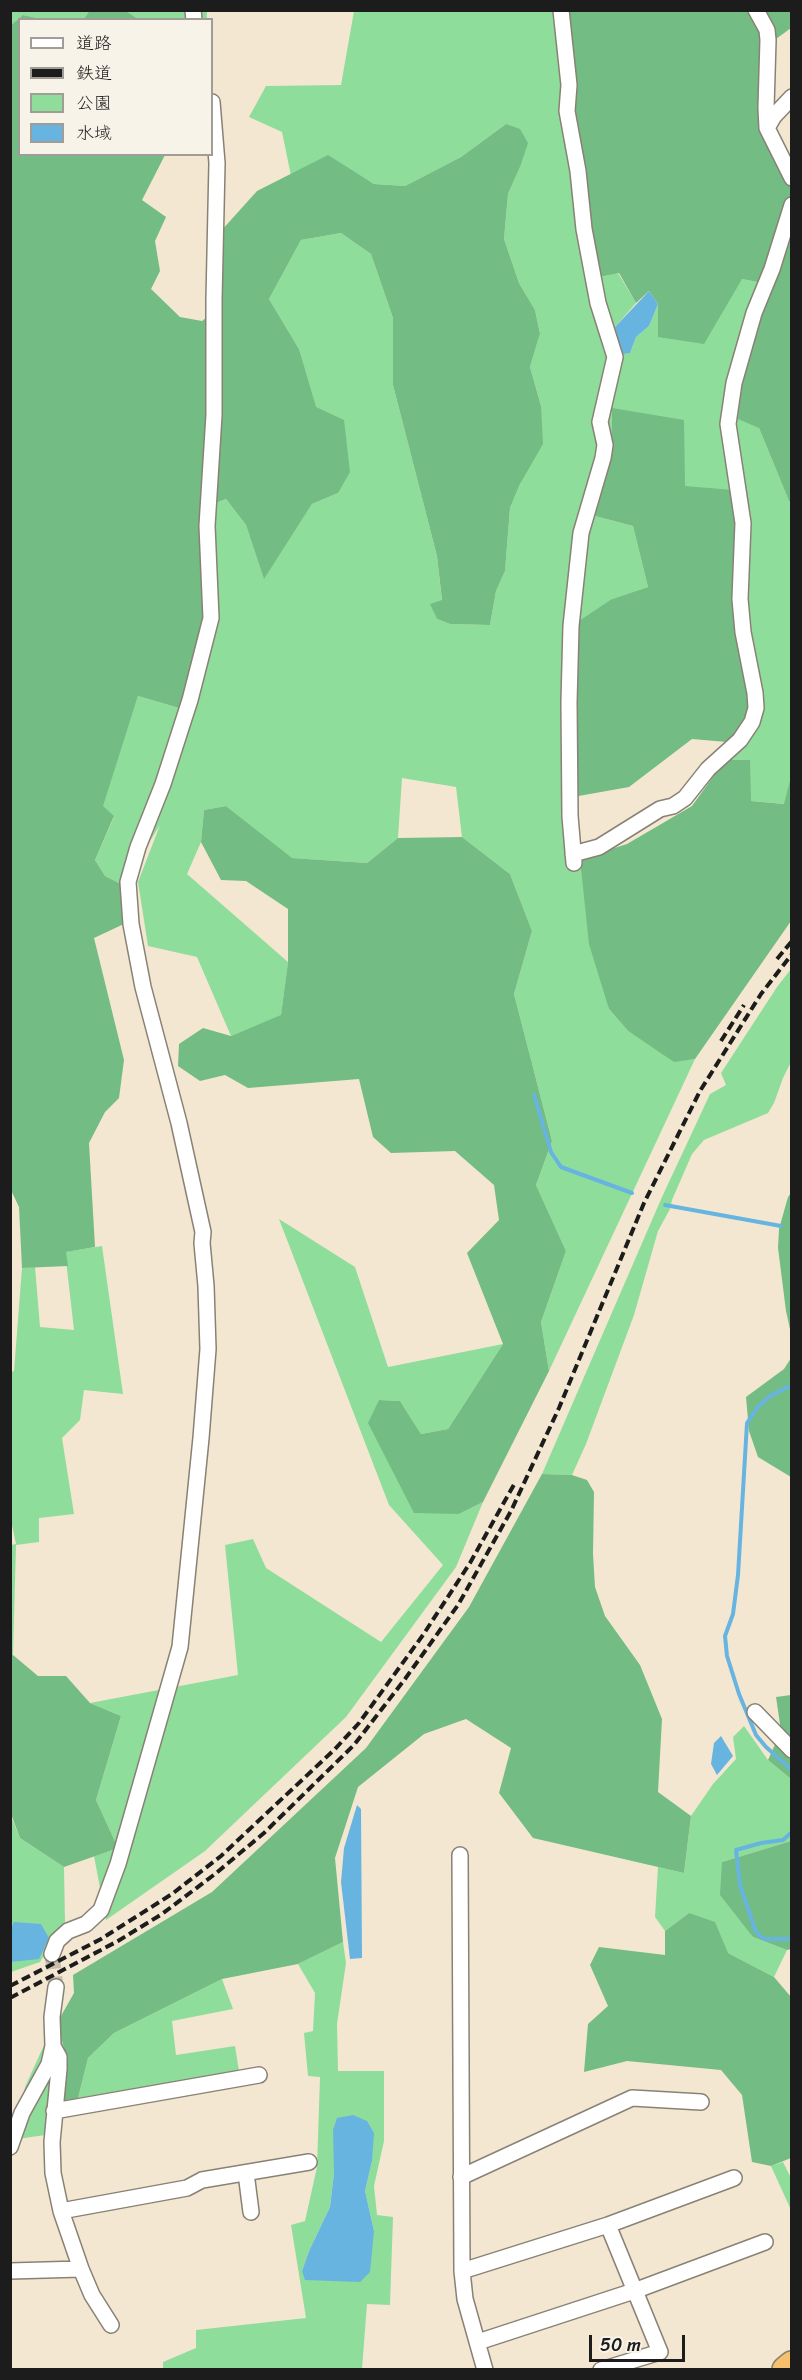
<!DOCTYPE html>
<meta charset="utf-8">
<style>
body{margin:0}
#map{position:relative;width:802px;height:2380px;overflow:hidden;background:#f4e7d1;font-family:Sriracha,"Klee One",sans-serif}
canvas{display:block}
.frame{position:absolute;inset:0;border:12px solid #1c1c1c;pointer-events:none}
.legend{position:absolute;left:18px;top:18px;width:195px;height:138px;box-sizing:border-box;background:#f7f3e8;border:2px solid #9f9d96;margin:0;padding:8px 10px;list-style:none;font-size:18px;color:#1c1c1c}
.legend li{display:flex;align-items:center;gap:12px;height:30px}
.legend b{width:30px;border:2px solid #9f9d96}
.scale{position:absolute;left:589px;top:2335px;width:96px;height:27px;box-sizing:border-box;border:3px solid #1c1c1c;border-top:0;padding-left:8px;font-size:18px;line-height:21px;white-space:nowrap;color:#1c1c1c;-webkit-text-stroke:4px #f7f3e8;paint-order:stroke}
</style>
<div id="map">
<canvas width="802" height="2380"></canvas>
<div class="frame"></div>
<ul class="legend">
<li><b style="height:8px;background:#fff"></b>道路</li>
<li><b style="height:8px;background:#1c1c1c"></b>鉄道</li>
<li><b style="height:16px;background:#8fdd9b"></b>公園</li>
<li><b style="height:16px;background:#67b4e0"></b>水域</li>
</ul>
<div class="scale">50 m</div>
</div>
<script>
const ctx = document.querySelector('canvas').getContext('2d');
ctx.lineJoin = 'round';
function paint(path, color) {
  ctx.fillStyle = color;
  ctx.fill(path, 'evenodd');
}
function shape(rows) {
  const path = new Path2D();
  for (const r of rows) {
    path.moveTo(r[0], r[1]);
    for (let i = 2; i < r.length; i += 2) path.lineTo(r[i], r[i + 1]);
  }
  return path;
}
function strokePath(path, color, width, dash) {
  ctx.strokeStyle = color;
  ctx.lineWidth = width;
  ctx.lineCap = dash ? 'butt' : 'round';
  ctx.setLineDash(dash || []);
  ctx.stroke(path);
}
paint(shape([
 [11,11,90,11,84,19,41,19,23,15,11,25],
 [126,11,207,11,207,19,138,19],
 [354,11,565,11,601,277,618,273,636,303,615,327,630,353,636,337,649,326,658,304,742,279,773,285,759,428,789,501,791,501,792,777,785,804,751,801,725,760,727,742,685,487,612,409,611,454,595,516,633,526,648,587,612,599,573,797,580,859,609,1009,628,1031,674,1061,695,1059,549,1371,541,1322,566,1251,536,1185,552,1141,514,994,532,931,510,874,462,837,456,787,402,778,398,838,367,863,291,858,226,806,204,810,201,842,187,874,288,962,281,1016,231,1036,197,957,148,946,138,882,160,825,123,885,105,876,95,860,114,817,102,806,138,696,179,708,201,549,200,509,226,499,246,525,264,578,312,504,338,493,299,349,269,299,301,240,341,233,371,254,393,318,393,385,437,556,442,601,431,604,437,619,450,624,490,625,496,591,505,571,510,508,520,484,541,406,530,367,540,332,535,310,519,283,504,239,508,194,520,167,506,124,461,157,405,186,374,184,328,156,291,176,282,132,249,117,266,86,341,85],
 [791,969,791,1062,783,1078,774,1103,768,1113,704,1140,692,1154,672,1200,670,1209,658,1231,634,1315,586,1444,572,1475,542,1474,662,1197,710,1094,726,1085,721,1073,777,987],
 [279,1219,355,1267,388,1367,503,1344,448,1429,421,1434,400,1401,379,1400,459,1514,483,1502,456,1567,346,1717,205,1851,106,1920,94,1856,118,1848,96,1800,121,1716,90,1703,238,1675,225,1545,253,1539,266,1568,381,1642,443,1565,389,1505],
 [102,1246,123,1394,84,1390,80,1420,62,1438,74,1514,39,1518,39,1542,16,1545,13,1655,11,1656,10,1545,16,1544,10,1516,10,1372,14,1371,22,1268,35,1267,40,1327,74,1330,65,1252],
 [744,1726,768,1760,791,1779,791,1841,722,1862,753,1937,787,1950,774,1977,728,1953,689,1913,665,1931,655,1917,658,1867,684,1873,691,1816,713,1784,736,1759,733,1737],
 [10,1814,20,1838,64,1867,65,1922,40,1962,11,1972],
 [343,1942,346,1963,337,2024,338,2071,384,2071,384,2141,374,2186,377,2215,393,2217,390,2305,367,2304,362,2369,163,2370,163,2362,196,2348,196,2330,306,2318,291,2225,305,2221,317,2167,320,2077,308,2076,304,2033,313,2031,315,1993,298,1964],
 [372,2161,365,2191,374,2231,302,2271,309,2251,330,2207,334,2173],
 [222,1979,233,2009,172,2021,176,2055,235,2046,239,2071,78,2098,88,2058,114,2033],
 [57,2023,64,2048,59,2102,51,2105,45,2135,18,2139,25,2087,49,2034],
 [783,2162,791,2178,791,2210,771,2166]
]), '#8fdd9b');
paint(shape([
 [90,10,126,11,138,19,84,19],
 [565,11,791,11,791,28,765,47,761,134,791,184,791,501,789,501,759,428,738,419,746,353,773,285,742,279,704,344,658,337,658,304,649,291,636,303,619,273,600,277,588,224,571,111],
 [23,15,41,19,20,20,20,154,165,155,142,200,166,217,155,241,160,271,151,289,180,317,202,321,218,309,221,231,257,191,328,155,374,184,405,186,461,157,506,124,520,129,528,143,520,167,508,194,504,239,519,283,535,310,540,333,530,367,541,406,543,444,520,484,510,508,505,571,496,591,490,625,450,624,437,619,430,604,442,600,437,556,393,385,393,318,371,254,341,233,301,240,269,299,299,349,316,407,344,420,350,472,338,493,312,504,264,579,246,525,226,499,200,509,204,619,179,708,138,696,103,806,114,816,95,860,105,876,123,885,126,923,94,938,124,1060,119,1098,105,1112,89,1143,95,1247,66,1252,68,1266,22,1268,19,1207,11,1190,11,25],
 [612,408,684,420,685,486,733,490,751,694,746,720,727,742,692,739,629,787,573,797,576,623,612,599,648,587,633,526,595,516,611,454],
 [725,760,750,760,751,801,784,804,791,777,791,921,695,1059,674,1062,628,1031,609,1009,589,944,580,859,627,844,692,806],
 [226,806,292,858,367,863,398,838,462,837,510,874,532,931,514,994,552,1141,536,1185,566,1251,541,1322,549,1371,483,1502,459,1514,414,1513,368,1423,379,1400,400,1401,421,1434,448,1429,503,1344,467,1253,499,1220,494,1185,455,1151,391,1153,373,1137,359,1079,248,1088,225,1075,200,1081,178,1066,179,1044,203,1028,231,1036,281,1015,288,962,288,909,246,881,221,880,201,842,204,810],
 [791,1193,791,1334,786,1311,778,1248,779,1229,788,1197],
 [791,1358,791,1477,758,1457,749,1431,746,1397,784,1369],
 [542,1474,572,1475,587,1480,594,1492,593,1554,595,1587,605,1616,640,1665,662,1719,658,1792,691,1816,684,1873,533,1838,499,1793,511,1748,466,1719,424,1734,358,1787,335,1858,343,1942,298,1964,222,1979,114,2033,88,2058,78,2098,59,2102,64,2048,57,2023,74,1993,73,1975,212,1892,366,1748,469,1607],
 [13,1655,38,1676,66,1676,90,1703,121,1716,96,1800,118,1848,64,1867,20,1838,11,1814,10,1656],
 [791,1695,791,1779,768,1760,781,1731,776,1697],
 [791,1841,792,1949,787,1950,753,1937,720,1895,722,1862],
 [689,1913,715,1922,728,1953,774,1977,791,1997,790,2082,791,2158,771,2166,752,2162,742,2095,721,2070,627,2061,584,2072,588,2024,608,2006,590,1965,599,1947,665,1955,665,1931]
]), '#73bc83');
paint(shape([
 [649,291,658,304,649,326,636,337,630,353,622,354,615,327],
 [721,1736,733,1756,717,1775,711,1764,714,1743],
 [357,1805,361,1809,362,1958,350,1959,341,1882,344,1848],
 [14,1922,41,1924,49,1938,39,1959,11,1962,11,1929],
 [353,2115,367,2121,374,2133,372,2161,365,2191,374,2231,370,2272,360,2282,305,2280,302,2271,309,2251,330,2207,334,2173,333,2130,337,2118]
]), '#67b4e0');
strokePath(shape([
 [534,1095,551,1152,561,1167,632,1193],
 [665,1205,781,1226],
 [792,1385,770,1396,757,1408,747,1423,738,1575,733,1614,725,1636,727,1656,739,1694,756,1735,766,1747,792,1770],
 [792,1832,783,1840,761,1843,736,1850,740,1885,756,1932,764,1939,792,1939]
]), '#67b4e0', 4);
strokePath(shape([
 [52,1954,56,1987]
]), '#c9bead', 15, [15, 8]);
const street = shape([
 [193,10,194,20],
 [561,10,569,85,567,111,578,171,584,229,598,303,615,357,600,422,605,445,603,458,581,533,571,626,569,702,570,816,574,863],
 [756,10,767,30,768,40,766,108,767,128,792,178],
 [767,128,774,116,792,97],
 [573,854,599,847,660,809,673,806,685,798,708,769,740,740,752,722,756,708,755,693,743,632,740,599,743,523,728,424,734,383,754,313,772,269,792,205],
 [755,1712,792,1750],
 [460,1855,462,2271,465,2299,485,2370],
 [52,1954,57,1941,68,1931,86,1924,101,1910,118,1864,180,1647,201,1438,208,1349,206,1286,202,1243,203,1232,179,1123,143,987,131,924,128,882,138,847,163,784,190,700,211,618,207,526,214,415,214,299,217,163,212,102],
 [53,2046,59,2057,59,2069,52,2142,53,2173,61,2211,81,2269,92,2295,111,2325],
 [54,2111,259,2075],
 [10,2147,22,2113,49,2064,53,2046,52,2017,56,1987],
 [246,2173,251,2212],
 [461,2177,632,2098,701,2102],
 [61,2211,187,2188,202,2180,309,2162],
 [10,2271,81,2269],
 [462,2271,608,2225,734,2178],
 [478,2342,634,2291,765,2242],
 [601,2370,660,2352,608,2225]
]);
const highway = shape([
 [786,2370,792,2365]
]);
strokePath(street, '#888276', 18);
strokePath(highway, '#888276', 30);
strokePath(street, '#fff', 15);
strokePath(highway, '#f7c06c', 27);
strokePath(shape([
 [777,959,792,941],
 [721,1041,744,1005],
 [10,1986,101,1939,172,1894,221,1856,335,1749,359,1723,423,1635,470,1563,516,1481],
 [10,1998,118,1941,162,1914,215,1874,264,1833,354,1745,405,1679,458,1605,511,1511,559,1408,644,1203,700,1091,761,994,792,954]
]), '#1c1c1c', 4, [9, 4.5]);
</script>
